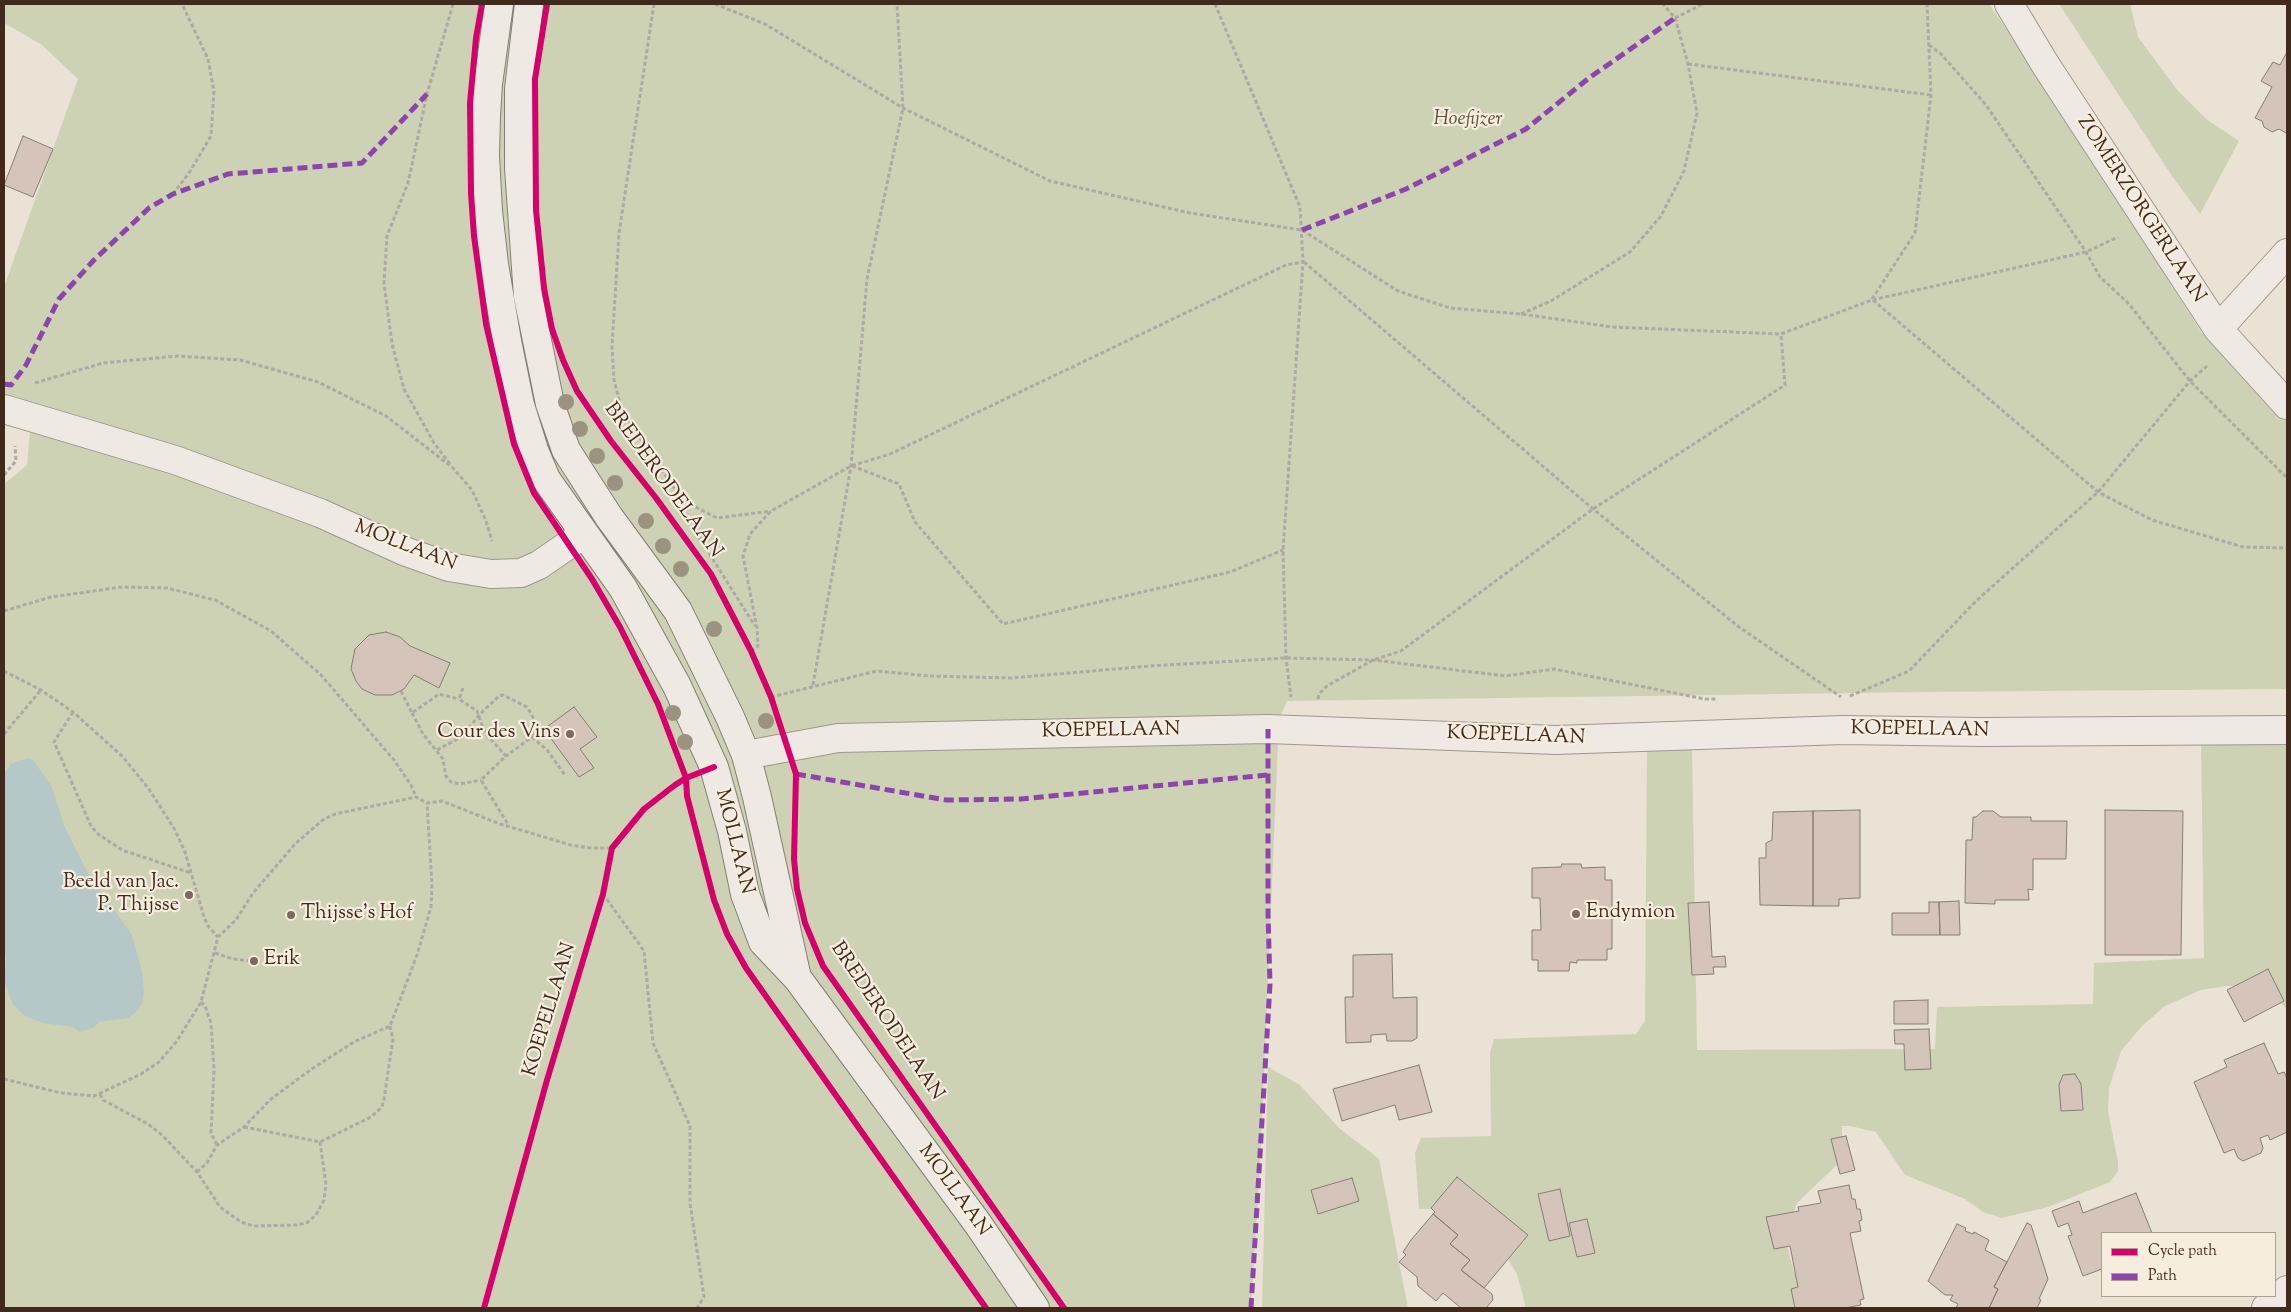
<!DOCTYPE html>
<style>
body{margin:0}
#map{position:relative;width:2291px;height:1312px;overflow:hidden;background:#eae2d4;font-family:"Sorts Mill Goudy",serif}
canvas{display:block}
.frame{position:absolute;inset:0;border:5px solid #3f2a1d;pointer-events:none}
.legend{position:absolute;left:2101px;top:1232px;width:175px;height:65px;box-sizing:border-box;background:#f7edde;border:1px solid #ad9f91;margin:0;padding:6px 9px;list-style:none;font-size:15px;color:#3f2a1d}
.legend li{display:flex;align-items:center;gap:10px;height:25px}
.legend b{width:25px;border:1px solid #ad9f91}
</style>
<div id="map">
<canvas width="2291" height="1312"></canvas>
<div class="frame"></div>
<ul class="legend">
<li><b style="height:6px;background:#d6006c"></b>Cycle path</li>
<li><b style="height:6px;background:#8e44ad"></b>Path</li>
</ul>
</div>
<script>
const ctx = document.querySelector('canvas').getContext('2d');
ctx.lineJoin = 'round';
function paint(path, color) {
  ctx.fillStyle = color;
  ctx.fill(path, 'evenodd');
}
function shape(rows) {
  const path = new Path2D();
  for (const r of rows) {
    path.moveTo(r[0], r[1]);
    for (let i = 2; i < r.length; i += 2) path.lineTo(r[i], r[i + 1]);
  }
  return path;
}
function strokePath(path, color, width, dash) {
  ctx.strokeStyle = color;
  ctx.lineWidth = width;
  ctx.lineCap = dash ? 'butt' : 'round';
  ctx.setLineDash(dash || []);
  ctx.stroke(path);
}
function write(font, color, halo, rows, align = 'center') {
  ctx.font = font + ' "Sorts Mill Goudy",serif';
  ctx.lineWidth = 4.5;
  ctx.setLineDash([]);
  ctx.textBaseline = 'middle';
  ctx.strokeStyle = halo;
  ctx.fillStyle = color;
  for (const [text, x, y, turn = 0] of rows) {
    ctx.save();
    ctx.translate(x, y);
    ctx.rotate((+turn || 0) * Math.PI / 180);
    ctx.textAlign = isNaN(turn) ? turn : align;
    if (halo) ctx.strokeText(text, 0, 0);
    ctx.fillText(text, 0, 0);
    ctx.restore();
  }
}
paint(shape([
 [4,4,1989,4,2032,66,2201,332,2287,421,2287,689,1924,692,1287,701,1279,719,1260,1166,1251,1308,4,1308,4,484,27,465,32,406,4,393,4,287,78,79,42,45,4,23],
 [2059,4,2130,4,2138,37,2178,91,2206,119,2239,141,2200,214,2172,176],
 [2287,739,2287,1009,2270,993,2251,986,2226,986,2201,990,2165,1006,2142,1026,2121,1051,2109,1088,2108,1111,2118,1162,2118,1171,2110,1182,2048,1207,2001,1218,1983,1212,1965,1199,1905,1175,1876,1132,1850,1126,1842,1126,1842,1160,1797,1203,1785,1237,1794,1273,1810,1269,1819,1308,1526,1308,1517,1274,1492,1233,1461,1209,1419,1209,1415,1153,1421,1138,1491,1136,1490,1053,1494,1039,1636,1034,1645,1021,1647,745,1692,745,1697,1050,1935,1049,1937,1007,2093,1004,2094,963,2204,958,2201,740],
 [1268,1067,1300,1085,1339,1128,1379,1159,1408,1308,1262,1308]
]), '#cdd2b5');
paint(shape([
 [28,758,33,760,52,787,64,825,88,873,132,935,142,972,144,992,142,1004,135,1013,128,1018,99,1022,93,1028,79,1032,73,1027,43,1023,25,1016,13,1005,4,981,6,959,4,946,4,774,11,764]
]), '#b6c7c7');
const building = shape([
 [2287,52,2287,132,2286,133,2279,129,2272,132,2264,127,2262,121,2255,118,2272,87,2261,81,2273,62,2280,65,2287,52],
 [23,136,53,149,33,197,4,185,23,136],
 [386,632,400,637,410,646,450,663,439,688,414,675,404,689,392,695,375,695,362,689,356,681,351,669,355,649,369,635,386,632],
 [574,707,597,737,580,749,594,768,579,777,544,729,574,707],
 [1860,810,1860,898,1839,899,1839,906,1813,906,1813,811,1860,810],
 [2105,810,2183,811,2181,955,2105,955,2105,810],
 [1813,811,1813,906,1760,905,1759,858,1766,858,1766,843,1772,840,1773,812,1813,811],
 [1983,811,1993,811,2001,817,2031,817,2031,821,2067,821,2066,859,2033,859,2033,890,2028,889,2029,900,1995,900,1995,904,1965,903,1966,840,1972,840,1973,817,1976,817,1983,811],
 [1562,864,1581,864,1582,868,1605,867,1605,880,1612,880,1612,949,1607,949,1607,960,1577,960,1577,963,1570,962,1569,971,1538,971,1538,960,1532,960,1532,930,1541,930,1540,898,1532,898,1532,868,1561,867,1562,864],
 [1959,901,1960,935,1940,935,1939,902,1959,901],
 [1709,902,1712,957,1725,956,1726,967,1713,967,1714,974,1692,975,1688,903,1709,902],
 [1929,902,1939,902,1940,935,1892,935,1892,913,1929,913,1929,902],
 [1392,954,1393,998,1417,997,1417,1038,1412,1041,1387,1041,1386,1034,1371,1035,1371,1042,1346,1043,1345,997,1353,997,1353,955,1392,954],
 [2268,969,2284,1001,2244,1022,2227,990,2268,969],
 [1928,1000,1928,1024,1894,1024,1894,1001,1928,1000],
 [1929,1029,1931,1069,1905,1070,1904,1044,1895,1044,1894,1030,1929,1029],
 [2264,1043,2278,1074,2284,1072,2287,1078,2287,1132,2270,1140,2268,1135,2260,1138,2263,1148,2261,1153,2243,1161,2238,1158,2234,1149,2224,1153,2194,1082,2227,1067,2224,1060,2264,1043],
 [1419,1065,1432,1112,1399,1120,1395,1105,1342,1121,1333,1089,1419,1065],
 [2075,1074,2081,1084,2083,1110,2061,1111,2059,1085,2063,1075,2075,1074],
 [1846,1136,1855,1170,1840,1174,1831,1139,1846,1136],
 [1457,1177,1528,1235,1484,1288,1461,1270,1470,1260,1450,1244,1458,1235,1433,1214,1435,1212,1431,1208,1457,1177],
 [1352,1178,1359,1201,1318,1214,1311,1190,1352,1178],
 [1849,1185,1852,1199,1855,1199,1857,1209,1860,1209,1862,1220,1859,1221,1861,1231,1850,1233,1864,1299,1860,1300,1861,1305,1845,1308,1795,1308,1791,1289,1798,1287,1790,1246,1774,1249,1766,1217,1799,1211,1798,1207,1821,1203,1818,1191,1849,1185],
 [1560,1189,1570,1236,1549,1241,1538,1194,1560,1189],
 [2136,1193,2152,1233,2102,1233,2102,1269,2083,1276,2068,1236,2072,1235,2068,1223,2058,1227,2052,1211,2079,1201,2083,1213,2136,1193],
 [1433,1214,1458,1235,1450,1244,1470,1260,1461,1270,1492,1294,1493,1300,1486,1308,1461,1308,1443,1293,1436,1301,1418,1286,1417,1277,1399,1262,1406,1255,1403,1252,1411,1240,1433,1214],
 [1587,1219,1595,1253,1577,1257,1569,1223,1587,1219],
 [2027,1223,2031,1225,2048,1279,2039,1299,2041,1300,2037,1308,1989,1308,1998,1289,1994,1287,2027,1223],
 [1957,1224,1966,1228,1965,1231,1973,1234,1974,1232,1989,1240,1985,1250,2007,1262,1994,1287,1998,1289,1989,1308,1956,1308,1958,1304,1950,1300,1953,1295,1945,1295,1928,1281,1957,1224]
]);
paint(building, '#d4c4ba');
strokePath(building, '#867e75', 1);
const street = shape([
 [2009,4,2045,64,2218,329,2287,405],
 [2218,329,2287,253],
 [4,409,175,460,320,513,404,551,449,567,491,574,521,573,539,565,584,534],
 [746,755,838,738,1268,729,1556,740,1843,730,1981,732,2287,730],
 [2266,1308,2287,1290]
]);
const secondary = shape([
 [499,4,488,84,486,116,485,156,488,211,494,264,507,341,520,405,534,450,546,479,623,588,677,686,714,767,732,831,745,894,763,942,798,979,978,1224,1035,1308],
 [529,4,519,89,519,168,528,296,550,404,566,450,609,517,678,611,730,717,746,755,757,797,797,978]
]);
strokePath(street, '#9f978e', 30);
strokePath(secondary, '#867e75', 30);
strokePath(shape([
 [654,4,619,233,612,346,614,380,622,411,683,501,690,523,755,626],
 [715,4,765,24,903,108,1050,181,1190,213,1302,230,1398,291,1450,308,1521,314,1612,327,1781,334,1872,300,2086,252,2118,237],
 [1215,4,1300,207,1303,262,1283,550,1286,658,1291,697],
 [1675,18,1703,4],
 [1929,45,1941,54,1986,105,2086,252,2100,277,2128,303,2190,381,2287,478],
 [1688,64,1931,95],
 [173,194,189,173,211,136,214,91,208,59,182,4],
 [1304,262,1593,509,1739,627,1841,697],
 [1872,299,1915,233,1931,95,1927,4],
 [1873,300,2098,492,2152,520,2243,547,2287,548],
 [1521,314,1551,301,1630,252,1661,216,1684,171,1697,113,1688,64,1675,18,1663,4],
 [35,383,103,363,177,356,240,360,318,382,386,416,453,468,472,490,486,521,492,541],
 [450,464,434,443,404,389,392,344,384,283,387,236,408,183,427,94,453,4],
 [852,466,899,484,915,522,1003,624,1230,572,1283,550],
 [4,475,16,461,15,446],
 [684,501,717,518,771,511],
 [4,611,51,597,122,587,167,588,215,600,271,631,321,675,394,760,411,785,416,797],
 [751,651,758,646,757,628,743,556,750,534,771,511,851,466,890,454,1286,265,1303,262],
 [4,671,41,690,73,712,122,756,149,789,175,830,185,852,204,917,208,926,218,937],
 [813,685,851,466,867,279,903,108,897,4],
 [463,688,459,699,477,711,485,733,506,756,481,780,509,826],
 [401,691,412,713,439,694,459,699],
 [1850,696,1909,671,1976,601,2098,492,2190,381,2207,366],
 [771,697,877,671,929,676,1011,678,1150,666,1286,658,1373,660,1506,676,1554,669,1705,699,1718,699],
 [1318,699,1319,694,1327,686,1373,660,1401,651,1593,509,1785,385,1781,335],
 [73,712,54,742,91,826,98,834,122,850,191,873],
 [412,713,423,734,443,759,446,776,451,782,460,784,481,780],
 [4,734,41,690],
 [532,737,547,750,565,775],
 [437,750,461,737,483,711,499,696,503,695,527,707,534,719,532,737,506,756],
 [603,894,644,951,653,1043,690,1126,690,1203,704,1297,697,1308],
 [215,953,233,959,250,961],
 [201,1002,205,1006,211,1023,214,1070,211,1133,217,1145],
 [4,1079,61,1093,94,1096,141,1074,159,1062,177,1041,201,1002,218,937,236,920,253,893,296,843,324,819,335,814,416,797,427,803,442,801,500,824,571,845,590,848,612,848],
 [100,1094,103,1100,148,1124,162,1135,197,1172,220,1207,241,1222,254,1226,298,1225,308,1222,316,1215,324,1200,326,1185,320,1142],
 [244,1127,320,1142,371,1117,382,1107,384,1099,393,1039,390,1026],
 [197,1172,207,1163,217,1145,244,1127,271,1099,313,1068,354,1042,390,1026,417,955,431,907,432,885,427,803]
]), '#aea9a3', 3, [4, 2.5]);
strokePath(street, '#eeeae3', 28);
strokePath(secondary, '#eeeae3', 28);
strokePath(shape([
 [1302,230,1406,189,1526,129,1589,78,1675,18],
 [4,384,11,385,26,365,59,299,93,261,149,208,173,194,228,174,362,163,427,94],
 [796,774,946,800,1021,799,1267,775],
 [1251,1308,1270,984,1268,914,1268,729]
]), '#8e44ad', 5, [10, 5]);
strokePath(shape([
 [482,4,476,38,470,103,471,193,474,236,486,324,514,444,534,493,592,579,620,627,658,704,686,778,687,796,714,900,727,934,746,968,986,1308],
 [547,4,535,79,536,210,544,288,552,329,563,360,577,391,611,441,656,498,711,574,751,651,771,697,796,774,794,859,797,889,805,923,823,966,1064,1308],
 [484,1308,547,1080,603,894,612,848,644,809,675,785,686,778,714,767]
]), '#d6006c', 6);
ctx.fillStyle = '#9c9280';
for (const [x, y] of [
 [566,402],
 [580,429],
 [597,456],
 [615,483],
 [646,521],
 [663,546],
 [681,569],
 [714,629],
 [673,713],
 [766,721],
 [685,742]
]) {
  ctx.beginPath();
  ctx.arc(x, y, 8, 0, 2 * Math.PI);
  ctx.fill();
}
for (const [x, y, r, color] of [
 [570,734,5,"#7b6a5d"],
 [189,895,5,"#7b6a5d"],
 [1576,914,5,"#7b6a5d"],
 [291,915,5,"#7b6a5d"],
 [254,961,5,"#7b6a5d"]
]) {
  const dot = new Path2D();
  dot.arc(x, y, r, 0, 2 * Math.PI);
  ctx.fillStyle = color;
  ctx.fill(dot);
  strokePath(dot, '#f7edde', 2);
}
write('italic 20px', '#5d513c', '#f7edde', [
 ["Hoefijzer",1468,121]
]);
write('20px', '#3f2a1d', '#f7edde', [
 ["ZOMERZORGERLAAN",2140,210,57],
 ["BREDERODELAAN",662,481,54],
 ["MOLLAAN",405,547,21],
 ["KOEPELLAAN",1920,731,1],
 ["KOEPELLAAN",1111,732,-1],
 ["KOEPELLAAN",1516,737,2],
 ["MOLLAAN",733,842,76],
 ["KOEPELLAAN",551,1010,-73],
 ["BREDERODELAAN",886,1022,56],
 ["MOLLAAN",953,1191,54]
]);
write('20px', '#3f2a1d', '#f7edde', [
 ["Cour des Vins",560,734,"right"],
 ["Beeld van Jac.",179,884,"right"],
 ["P. Thijsse",179,907,"right"],
 ["Endymion",1586,914],
 ["Thijsse's Hof",301,915],
 ["Erik",264,961]
], 'left');
</script>
